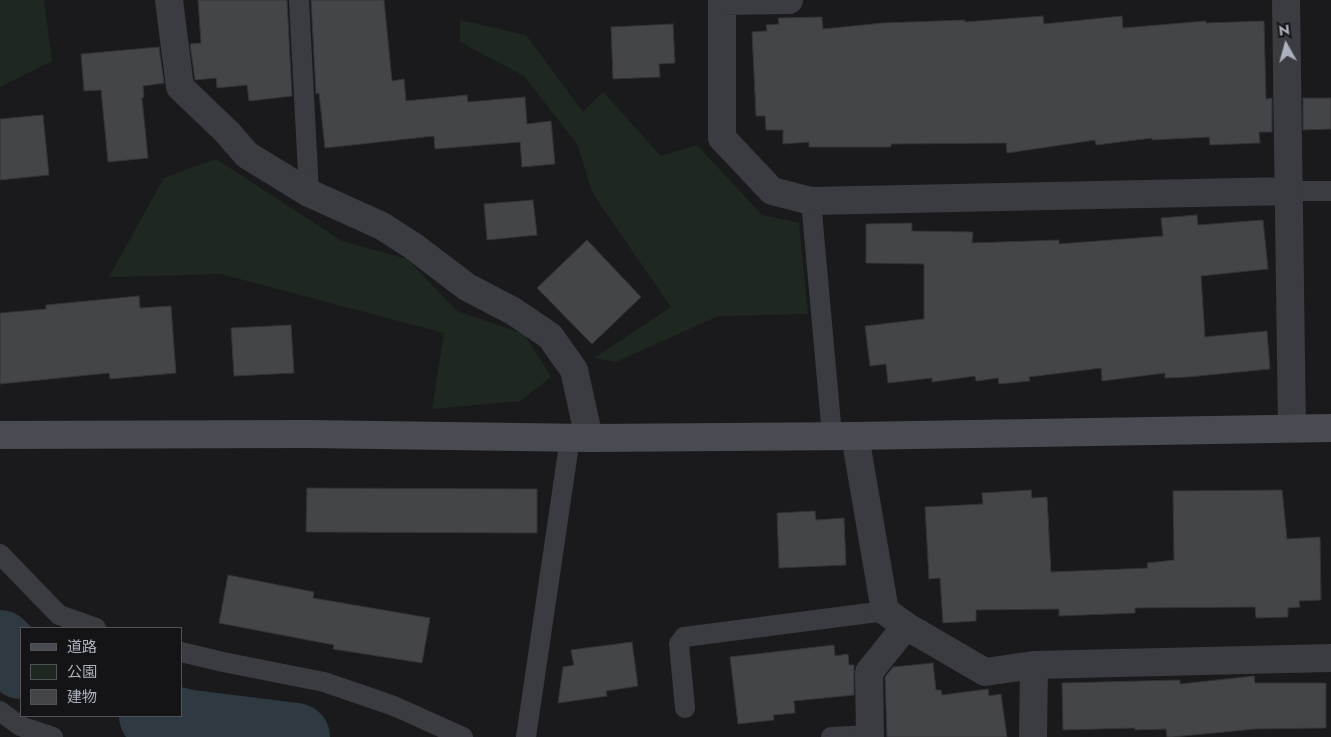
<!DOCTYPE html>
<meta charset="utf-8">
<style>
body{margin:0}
#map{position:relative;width:1331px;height:737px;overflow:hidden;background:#1a1a1c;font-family:Jost,"Noto Sans JP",sans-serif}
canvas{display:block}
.legend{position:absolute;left:20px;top:627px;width:162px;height:90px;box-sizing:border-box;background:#141417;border:1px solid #515359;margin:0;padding:6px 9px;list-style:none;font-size:15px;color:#acb1bc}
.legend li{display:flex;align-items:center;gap:10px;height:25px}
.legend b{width:25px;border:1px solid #515359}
.north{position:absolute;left:1261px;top:20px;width:50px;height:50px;-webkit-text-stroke:4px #141417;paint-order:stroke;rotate:353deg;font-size:14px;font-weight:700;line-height:20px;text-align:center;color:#acb1bc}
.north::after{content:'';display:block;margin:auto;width:18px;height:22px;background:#acb1bc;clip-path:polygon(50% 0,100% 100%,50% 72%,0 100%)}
</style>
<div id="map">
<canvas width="1331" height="737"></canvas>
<ul class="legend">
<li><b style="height:6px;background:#484b51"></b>道路</li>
<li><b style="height:14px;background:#1f2820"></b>公園</li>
<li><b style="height:14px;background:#444549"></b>建物</li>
</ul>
<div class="north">N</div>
</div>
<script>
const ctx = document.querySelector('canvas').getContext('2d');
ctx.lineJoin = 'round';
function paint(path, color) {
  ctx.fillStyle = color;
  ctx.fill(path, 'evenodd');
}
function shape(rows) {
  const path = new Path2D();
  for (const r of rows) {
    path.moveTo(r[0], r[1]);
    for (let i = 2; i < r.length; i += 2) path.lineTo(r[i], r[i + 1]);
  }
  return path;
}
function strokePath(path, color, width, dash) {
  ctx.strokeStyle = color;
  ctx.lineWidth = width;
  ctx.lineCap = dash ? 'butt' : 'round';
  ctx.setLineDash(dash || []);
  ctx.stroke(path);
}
paint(shape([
 [0,0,44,0,52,61,0,87],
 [460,20,526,35,583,112,603,92,661,156,697,145,762,215,799,223,808,314,718,316,616,362,594,358,671,307,593,194,577,144,524,76,460,42],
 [216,159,342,241,407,259,457,311,524,334,551,377,520,401,432,409,444,333,221,274,109,277,164,178]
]), '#1f2820');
strokePath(shape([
 [0,644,21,665],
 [153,716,191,724,296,737]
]), '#2e3941', 68);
const building = shape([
 [198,0,287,0,292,96,249,101,247,85,217,88,216,78,195,80,190,44,201,43,198,0],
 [311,0,384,0,392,81,404,79,406,101,467,95,468,102,525,97,527,124,551,121,555,164,522,167,520,142,435,149,434,136,325,148,319,93,316,94,311,0],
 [1043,16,1044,24,1122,16,1123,28,1206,21,1206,23,1264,21,1266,99,1272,98,1272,132,1259,132,1260,143,1210,145,1209,137,1152,140,1152,138,1096,145,1095,140,1007,153,1006,143,891,144,891,147,809,147,809,142,783,144,783,130,766,130,765,116,756,116,752,32,767,31,766,25,779,24,778,18,822,17,823,29,883,23,965,20,965,22,1043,16],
 [673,24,675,63,659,64,660,77,613,79,611,27,673,24],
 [159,47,164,83,143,86,144,97,142,98,148,158,108,162,101,90,84,91,81,54,159,47],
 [1303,98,1331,98,1331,129,1303,130,1303,98],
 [43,115,49,175,0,180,0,119,43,115],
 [533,200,537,235,487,240,484,204,533,200],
 [1197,215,1198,225,1263,220,1268,269,1201,276,1205,337,1267,331,1270,369,1188,377,1165,378,1165,373,1102,381,1101,368,1029,377,1030,381,999,384,998,378,976,381,975,376,932,382,932,378,888,383,886,364,870,366,865,326,924,319,924,264,866,263,866,224,912,223,912,231,973,232,972,243,1059,240,1059,244,1163,236,1161,218,1197,215],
 [587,240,641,297,592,344,537,288,587,240],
 [139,296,140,308,171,306,176,373,110,379,109,373,0,384,0,313,46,309,46,305,139,296],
 [291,325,294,373,234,376,231,328,291,325],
 [307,488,537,489,537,533,306,532,307,488],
 [1031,490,1032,498,1047,497,1051,572,1148,568,1147,563,1174,560,1173,491,1282,490,1287,539,1320,537,1321,600,1299,601,1300,607,1288,608,1288,617,1256,618,1255,607,1135,608,1135,613,1059,616,1059,609,976,610,976,621,943,623,940,578,929,579,925,507,983,504,982,493,1031,490],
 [815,511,816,520,844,518,846,565,779,568,777,513,815,511],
 [228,575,314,592,313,598,430,618,422,663,333,649,334,645,219,623,228,575],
 [632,642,638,686,606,691,607,696,558,703,563,667,574,665,571,650,632,642],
 [834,645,835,656,848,654,849,665,854,665,854,695,794,701,795,713,773,715,774,720,738,724,730,657,834,645],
 [933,663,936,690,941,690,942,695,988,689,989,696,1001,694,1007,737,887,737,885,677,893,667,933,663],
 [1254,676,1255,683,1326,683,1326,728,1255,729,1173,737,1167,737,1166,729,1135,730,1135,728,1063,730,1062,683,1180,680,1180,684,1254,676]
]);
paint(building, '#444549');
strokePath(building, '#333338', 1);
strokePath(shape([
 [299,0,309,193],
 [1289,191,1331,191],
 [811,201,832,435],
 [0,554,59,615,96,628],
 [181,652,223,662,324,682,394,706,463,737],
 [685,708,679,644,684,637,885,611],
 [0,711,20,726,53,737],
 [526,737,570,438],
 [831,737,870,735]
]), '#3a3c41', 20);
strokePath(shape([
 [169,0,180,87,227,132,247,155,309,193,382,226,413,246,467,287,513,311,550,336,574,370,589,438],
 [722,0,722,138,772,191,811,201,1289,191],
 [1286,0,1292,428],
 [722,1,789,0],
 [855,436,885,611,906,626,985,672,1034,665,1331,658],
 [870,737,869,672,906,626],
 [1033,737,1034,665]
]), '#3a3c41', 28);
strokePath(shape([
 [0,435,307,434,589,438,855,436,1331,428]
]), '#484b51', 28);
</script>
